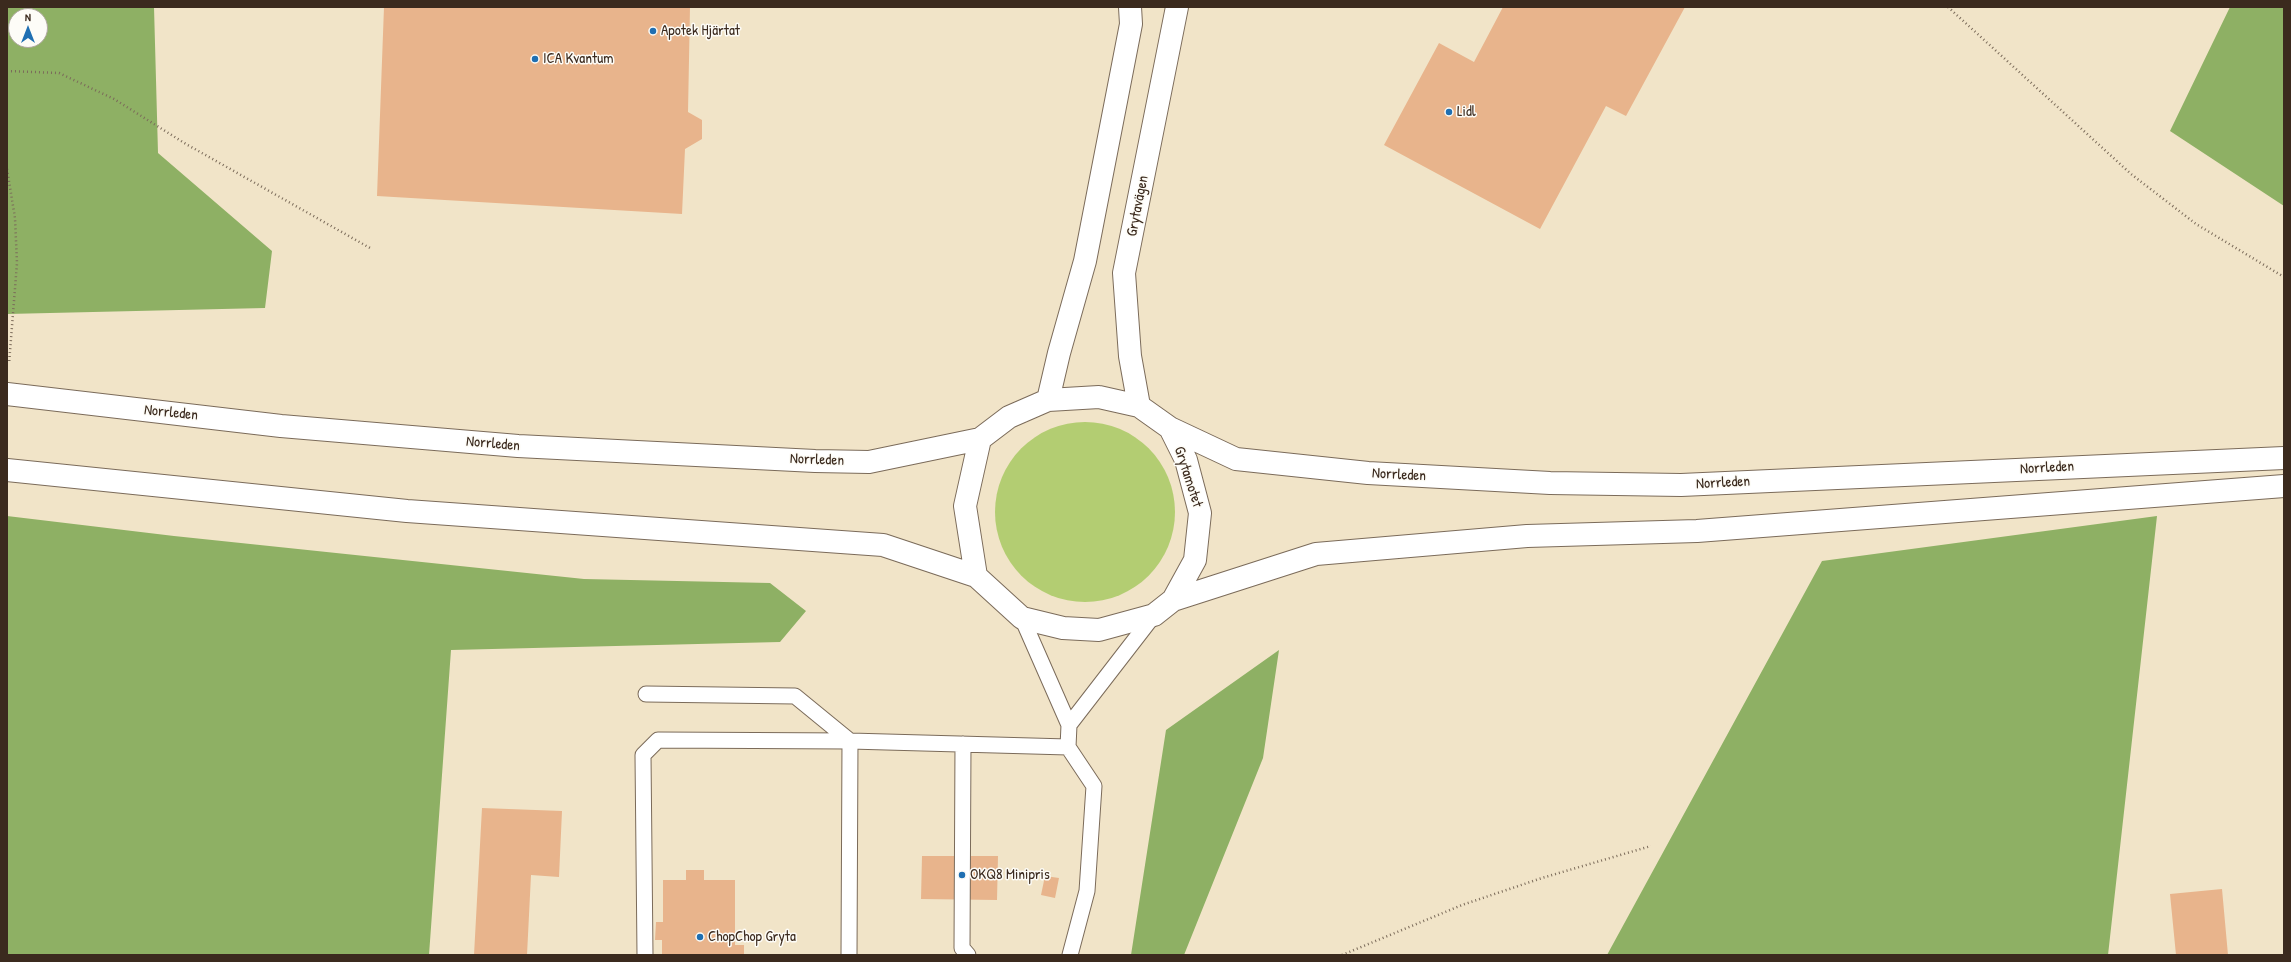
<!DOCTYPE html>
<meta charset="utf-8">
<style>
body{margin:0}
#map{position:relative;width:2291px;height:962px;overflow:hidden;background:#f1e4c8;font-family:"Patrick Hand",sans-serif}
canvas{display:block}
.frame{position:absolute;inset:0;border:8px solid #3b2a1e;pointer-events:none}
.north{position:absolute;left:8px;top:8px;width:40px;height:40px;box-sizing:border-box;background:#fdfcf7;border:1px solid #afa8a0;border-radius:50%;rotate:0deg;font-size:11px;font-weight:700;line-height:16px;text-align:center;color:#3b2a1e}
.north::after{content:'';display:block;margin:auto;width:14px;height:18px;background:#1f6fb2;clip-path:polygon(50% 0,100% 100%,50% 72%,0 100%)}
</style>
<div id="map">
<canvas width="2291" height="962"></canvas>
<div class="frame"></div>
<div class="north">N</div>
</div>
<script>
const ctx = document.querySelector('canvas').getContext('2d');
ctx.lineJoin = 'round';
function paint(path, color) {
  ctx.fillStyle = color;
  ctx.fill(path, 'evenodd');
}
function shape(rows) {
  const path = new Path2D();
  for (const r of rows) {
    if (r.length === 3) {
      path.moveTo(r[0] + r[2], r[1]);
      path.arc(r[0], r[1], r[2], 0, 2 * Math.PI);
      continue;
    }
    path.moveTo(r[0], r[1]);
    for (let i = 2; i < r.length; i += 2) path.lineTo(r[i], r[i + 1]);
  }
  return path;
}
function strokePath(path, color, width, dash) {
  ctx.strokeStyle = color;
  ctx.lineWidth = width;
  ctx.lineCap = dash ? 'butt' : 'round';
  ctx.setLineDash(dash || []);
  ctx.stroke(path);
}
function write(font, color, halo, rows, align = 'center') {
  ctx.font = font + ' "Patrick Hand",sans-serif';
  ctx.lineWidth = 3;
  ctx.setLineDash([]);
  ctx.textBaseline = 'middle';
  ctx.strokeStyle = halo;
  ctx.fillStyle = color;
  for (const [text, x, y, turn = 0] of rows) {
    ctx.save();
    ctx.translate(x, y);
    ctx.rotate((+turn || 0) * Math.PI / 180);
    ctx.textAlign = isNaN(turn) ? turn : align;
    if (halo) ctx.strokeText(text, 0, 0);
    ctx.fillText(text, 0, 0);
    ctx.restore();
  }
}
paint(shape([
 [1085,512,90]
]), '#b3cd72');
paint(shape([
 [7,7,154,7,158,153,272,251,265,308,7,314],
 [16,16,40,16,40,40,16,40],
 [2230,7,2284,7,2284,206,2170,131],
 [7,516,174,536,584,579,770,583,806,611,780,642,451,650,429,955,7,955],
 [2157,516,2108,955,1607,955,1822,561],
 [1279,650,1263,758,1184,955,1131,955,1166,730]
]), '#8eb064');
paint(shape([
 [384,7,690,7,688,112,702,120,702,139,685,149,682,214,377,196],
 [1503,7,1685,7,1626,116,1606,106,1540,229,1384,145,1439,43,1474,62],
 [482,808,562,811,559,877,531,875,527,955,474,955],
 [922,856,998,856,997,900,921,899],
 [686,870,704,870,704,880,735,880,735,945,744,945,744,955,662,955,662,940,655,940,656,922,663,922,663,880,686,880],
 [1045,876,1059,878,1055,898,1041,895],
 [2222,889,2228,955,2176,955,2170,894]
]), '#e8b48c');
const lane = shape([
 [646,694,795,696,850,741,1068,747,1069,725,1022,618],
 [1069,725,1154,615],
 [963,744,962,948,968,955],
 [1068,747,1094,786,1087,891,1070,955],
 [645,955,643,755,658,740,850,741,849,955]
]);
const secondary = shape([
 [7,394,281,426,518,446,815,461,869,462,980,439],
 [1099,397,1139,406,1170,428,1186,460,1200,513,1195,560,1173,600,1154,615,1099,630,1063,628,1022,618,976,576,965,506,980,439,1009,417,1048,400,1099,397],
 [1048,400,1059,353,1085,261,1131,24,1130,7],
 [1139,406,1130,356,1124,273,1177,7],
 [1170,428,1236,459,1368,473,1550,483,1681,485,2284,458],
 [7,470,407,511,883,545,976,576],
 [1173,600,1316,554,1527,536,1697,531,2284,486]
]);
strokePath(lane, '#7b6b5a', 17);
strokePath(secondary, '#7b6b5a', 24);
strokePath(shape([
 [1948,7,2131,174,2196,224,2284,277],
 [7,71,59,73,114,99,186,144,370,248],
 [7,169,15,218,17,263,9,364],
 [1342,955,1462,905,1542,878,1651,846]
]), '#7b6b5a', 2.5, [1, 3]);
strokePath(lane, '#fff', 15);
strokePath(secondary, '#fff', 22);
for (const [x, y, r, color] of [
 [653,31,4,"#1f6fb2"],
 [535,59,4,"#1f6fb2"],
 [1449,112,4,"#1f6fb2"],
 [962,875,4,"#1f6fb2"],
 [700,937,4,"#1f6fb2"]
]) {
  const dot = new Path2D();
  dot.arc(x, y, r, 0, 2 * Math.PI);
  ctx.fillStyle = color;
  ctx.fill(dot);
  strokePath(dot, '#fdfcf7', 1.5);
}
write('15px', '#3b2a1e', '#fdfcf7', [
 ["Apotek Hjärtat",661,31],
 ["ICA Kvantum",543,59],
 ["Lidl",1457,112],
 ["OKQ8 Minipris",970,875],
 ["ChopChop Gryta",708,937]
], 'left');
write('15px', '#3b2a1e', '#fdfcf7', [
 ["Grytavägen",1138,206,-79],
 ["Norrleden",171,413,6],
 ["Norrleden",493,444,5],
 ["Norrleden",817,460,2],
 ["Norrleden",2047,468,-3],
 ["Norrleden",1399,475,3],
 ["Grytamotet",1188,477,72],
 ["Norrleden",1723,483,-3]
]);
</script>
